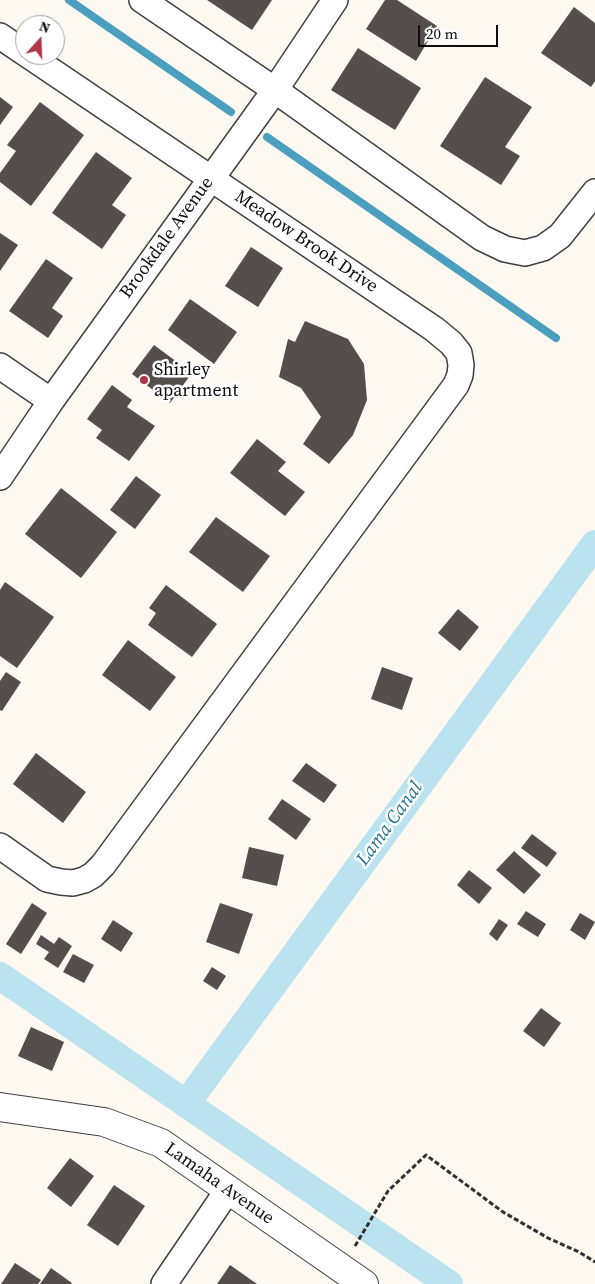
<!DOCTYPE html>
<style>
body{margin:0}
#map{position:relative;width:595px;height:1284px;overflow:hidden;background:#fdf9f1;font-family:"Source Serif 4",serif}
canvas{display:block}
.north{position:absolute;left:15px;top:15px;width:50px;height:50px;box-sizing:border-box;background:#fff;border:1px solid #9f9f9f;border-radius:50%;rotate:20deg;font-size:14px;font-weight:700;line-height:20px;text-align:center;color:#0e0e0e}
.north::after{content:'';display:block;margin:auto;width:18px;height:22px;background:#ae354a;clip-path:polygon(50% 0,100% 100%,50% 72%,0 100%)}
.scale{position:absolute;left:418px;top:25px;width:80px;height:22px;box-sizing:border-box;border:2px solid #0e0e0e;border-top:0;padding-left:6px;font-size:15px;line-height:18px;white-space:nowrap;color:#0e0e0e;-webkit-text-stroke:4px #fff;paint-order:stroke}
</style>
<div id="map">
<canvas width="595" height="1284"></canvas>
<div class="north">N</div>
<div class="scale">20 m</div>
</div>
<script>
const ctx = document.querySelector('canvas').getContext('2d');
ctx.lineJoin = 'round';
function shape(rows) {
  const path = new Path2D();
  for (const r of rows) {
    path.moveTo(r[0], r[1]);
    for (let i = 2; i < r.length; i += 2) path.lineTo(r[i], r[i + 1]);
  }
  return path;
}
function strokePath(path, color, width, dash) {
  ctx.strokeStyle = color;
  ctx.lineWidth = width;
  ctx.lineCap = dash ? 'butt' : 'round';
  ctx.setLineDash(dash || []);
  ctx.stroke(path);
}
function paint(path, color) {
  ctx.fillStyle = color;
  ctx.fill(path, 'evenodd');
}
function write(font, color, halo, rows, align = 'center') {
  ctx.font = font + ' "Source Serif 4",serif';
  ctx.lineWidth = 5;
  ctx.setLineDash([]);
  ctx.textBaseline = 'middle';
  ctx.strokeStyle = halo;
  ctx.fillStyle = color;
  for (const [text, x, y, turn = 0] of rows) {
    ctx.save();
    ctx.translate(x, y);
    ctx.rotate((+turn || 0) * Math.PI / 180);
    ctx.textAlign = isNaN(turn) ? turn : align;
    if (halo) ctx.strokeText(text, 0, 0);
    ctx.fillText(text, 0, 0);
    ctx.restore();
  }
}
strokePath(shape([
 [69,0,231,112],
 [267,137,556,338]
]), '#4a9ebe', 8);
strokePath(shape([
 [0,976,449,1284],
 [186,1104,595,544]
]), '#bbe2ef', 28);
paint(shape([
 [207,0,272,0,252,30],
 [385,0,397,0,437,26,416,61,366,29],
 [574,7,595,23,595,81,591,87,541,53],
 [358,48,421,88,395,130,331,90],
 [485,77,532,107,505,147,520,156,501,185,440,146],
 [0,97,13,107,0,125],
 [40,102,84,135,31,206,0,182,0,173,16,151,7,145],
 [96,152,132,178,112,205,126,215,102,249,52,213],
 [0,233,18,245,0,271],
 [251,247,283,268,258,307,225,286],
 [46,259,73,278,52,308,63,316,48,338,9,311],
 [190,299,237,332,214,364,168,330],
 [305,321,348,339,364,364,367,400,353,435,329,464,303,444,321,417,301,388,279,377,288,339,295,342],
 [154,345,192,373,170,403,132,374],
 [112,385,132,400,127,407,155,426,129,461,96,438,102,430,87,419],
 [257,439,286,462,278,471,305,492,285,516,230,473],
 [136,476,161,495,135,529,110,510],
 [61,488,117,532,81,578,25,534],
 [216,517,270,556,243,592,189,552],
 [5,582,54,617,17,668,0,656,0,590],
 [166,585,217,624,192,657,148,625,156,613,149,608],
 [458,609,479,627,460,651,438,633],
 [128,640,176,677,150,711,102,675],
 [382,667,413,678,402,710,371,699],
 [6,672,21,682,2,711,0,710,0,681],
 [36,753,86,792,63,823,13,784],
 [306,763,337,785,324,803,292,781],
 [282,799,311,819,296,840,268,819],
 [532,834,557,853,547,867,521,848],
 [249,847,284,855,277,886,242,878],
 [514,851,541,875,524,894,496,870],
 [469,870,492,888,479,904,457,885],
 [32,903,47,913,21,954,6,944],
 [220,903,253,914,239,954,206,942],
 [526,911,546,924,538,937,517,924],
 [580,913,595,922,585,940,570,930],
 [499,919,508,925,497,941,489,934],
 [113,920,133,933,121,952,101,939],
 [41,935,54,944,59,937,72,946,58,968,44,959,49,952,36,944],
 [73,954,94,965,84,983,63,972],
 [212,967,226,976,217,990,203,981],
 [541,1008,561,1023,544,1047,523,1031],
 [31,1027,64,1042,52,1071,18,1056],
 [70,1158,94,1176,71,1207,47,1188],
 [114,1185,145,1206,118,1246,87,1225],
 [15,1263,41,1280,38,1284,1,1284],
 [230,1265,257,1284,217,1284],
 [51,1268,72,1283,71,1284,40,1284]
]), '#554e4c');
const minor = shape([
 [142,0,275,90,482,238,505,249,525,253,543,248,560,236,595,192],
 [0,36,25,53],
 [0,366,51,401],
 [0,477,51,401,275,90,335,0],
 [0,846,47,879,61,882,73,883,84,880,93,875,103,865,456,385,460,375,461,365,459,353,451,343,434,329,28,55],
 [164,1284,228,1190]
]);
const tertiary = shape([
 [0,1107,104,1122,161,1143,364,1284]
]);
strokePath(minor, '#414141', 28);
strokePath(tertiary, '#414141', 30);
strokePath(shape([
 [355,1246,388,1191,426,1155,503,1212,548,1238,579,1252,595,1262]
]), '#303030', 3, [5, 2.5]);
strokePath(minor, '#fff', 25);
strokePath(tertiary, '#fff', 28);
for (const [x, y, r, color] of [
 [144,380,5,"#ae354a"]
]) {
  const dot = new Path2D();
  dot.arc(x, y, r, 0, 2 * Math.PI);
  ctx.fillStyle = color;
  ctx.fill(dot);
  strokePath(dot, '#fff', 2);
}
write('18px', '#0e0e0e', '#fff', [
 ["Brookdale Avenue",167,238,-54],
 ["Meadow Brook Drive",306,242,34],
 ["Lamaha Avenue",219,1184,35]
]);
write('18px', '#0e0e0e', '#fff', [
 ["Shirley",154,370],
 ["apartment",154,391]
], 'left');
write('italic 19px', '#257092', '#fff', [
 ["Lama Canal",390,824,-54]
]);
</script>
